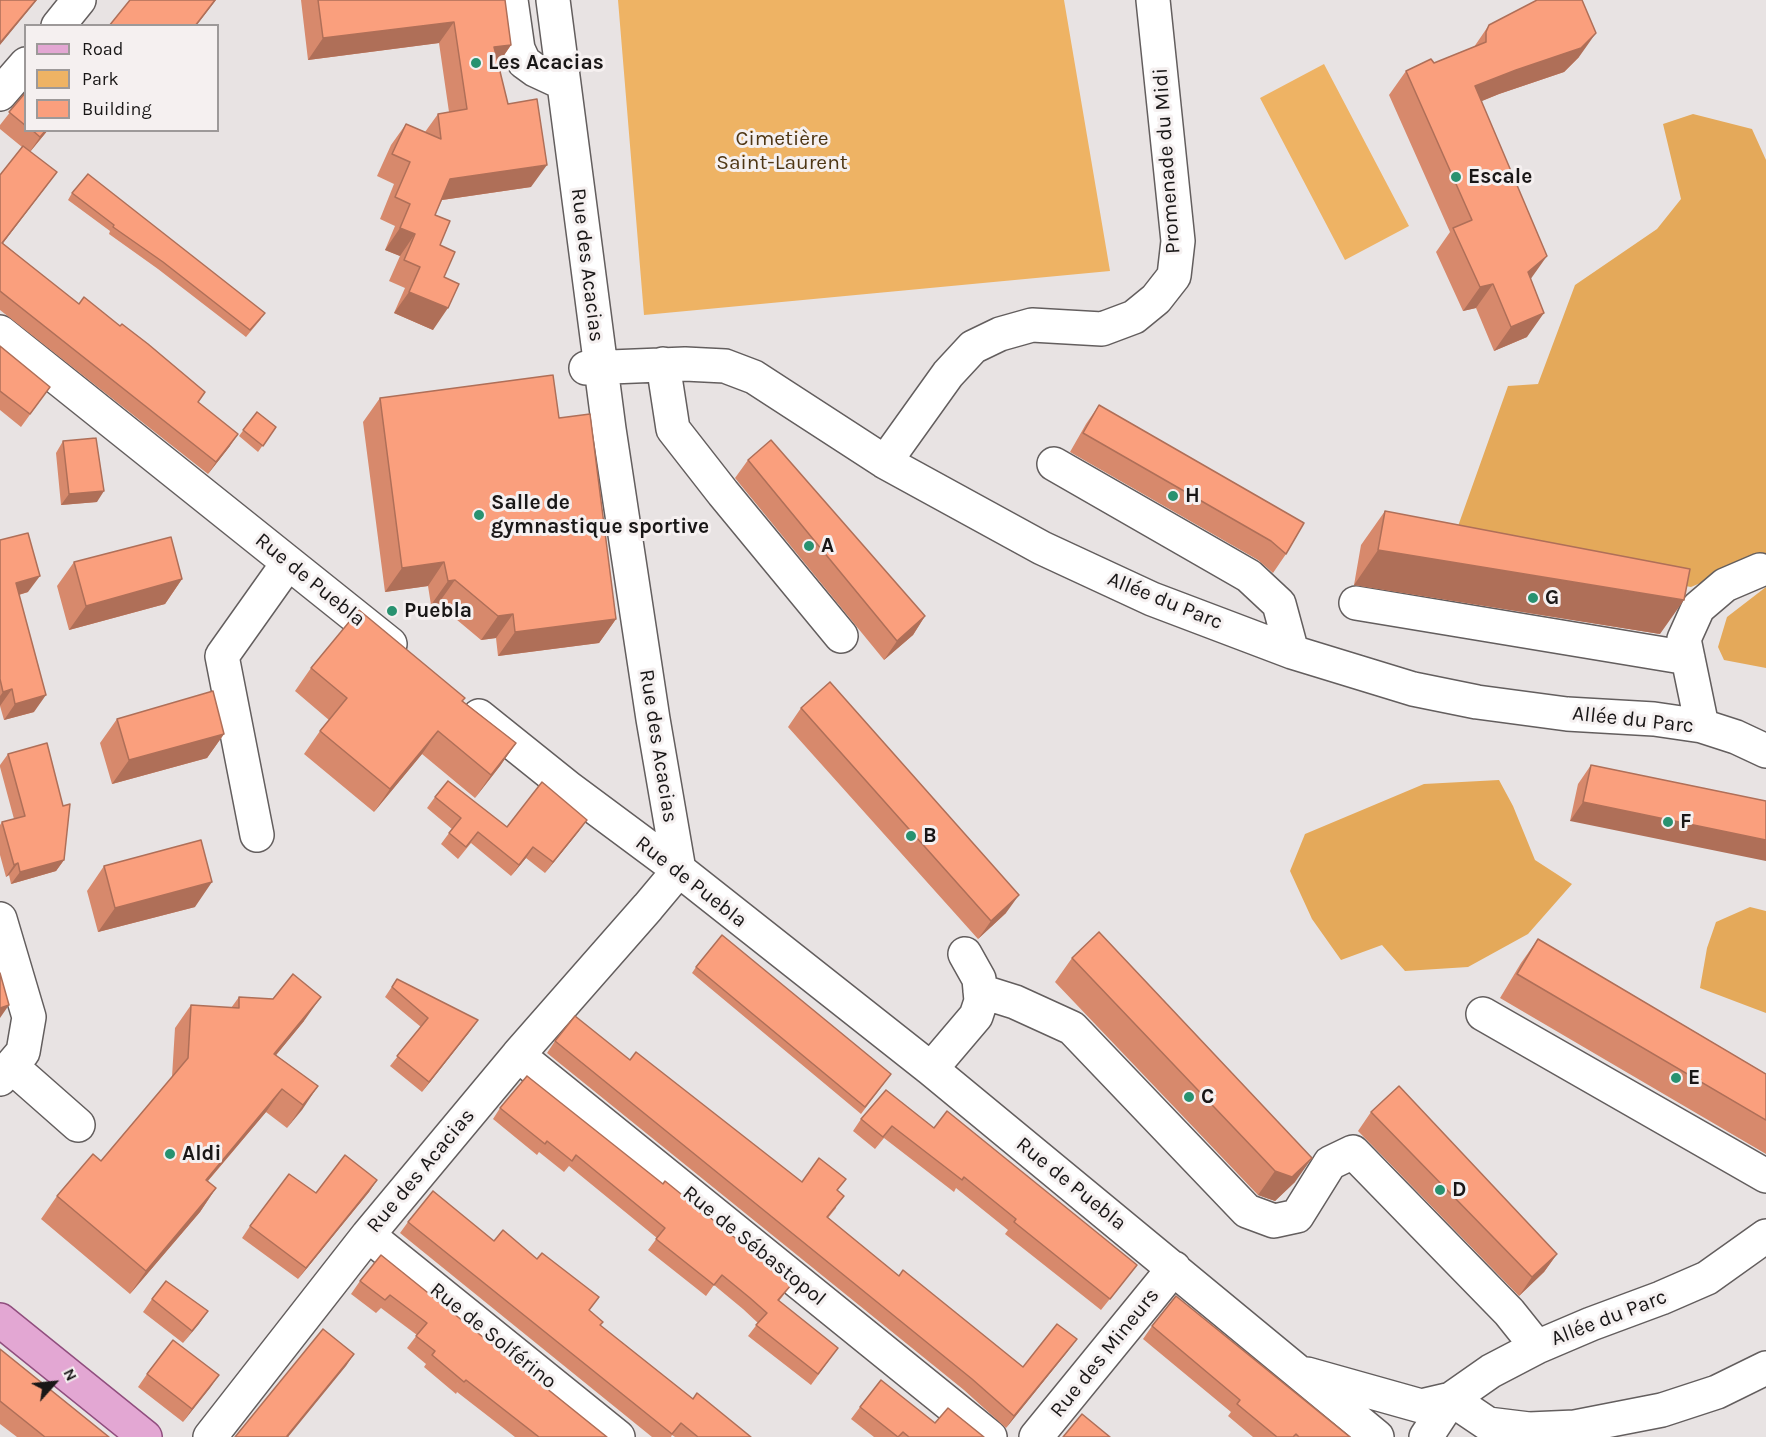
<!DOCTYPE html>
<meta charset="utf-8">
<style>
body{margin:0}
#map{position:relative;width:1766px;height:1437px;overflow:hidden;background:#e8e3e3;font-family:Karla,sans-serif}
canvas{display:block}
.legend{position:absolute;left:24px;top:24px;width:195px;height:108px;box-sizing:border-box;background:#f5f0f0;border:2px solid #9d9999;margin:0;padding:8px 10px;list-style:none;font-size:18px;color:#191717}
.legend li{display:flex;align-items:center;gap:12px;height:30px}
.legend b{width:30px;border:2px solid #9d9999}
.north{position:absolute;left:24px;top:1353px;width:60px;height:60px;-webkit-text-stroke:4px #f5f0f0;paint-order:stroke;rotate:63deg;font-size:16px;font-weight:700;line-height:24px;text-align:center;color:#191717}
.north::after{content:'';display:block;margin:auto;width:21px;height:27px;background:#191717;clip-path:polygon(50% 0,100% 100%,50% 72%,0 100%)}
</style>
<div id="map">
<canvas width="1766" height="1437"></canvas>
<ul class="legend">
<li><b style="height:8px;background:#e3a7d3"></b>Road</li>
<li><b style="height:16px;background:#eeb364"></b>Park</li>
<li><b style="height:16px;background:#fa9f7d"></b>Building</li>
</ul>
<div class="north">N</div>
</div>
<script>
const ctx = document.querySelector('canvas').getContext('2d');
ctx.lineJoin = 'round';
function paint(path, color) {
  ctx.fillStyle = color;
  ctx.fill(path, 'evenodd');
}
function shape(rows) {
  const path = new Path2D();
  for (const r of rows) {
    path.moveTo(r[0], r[1]);
    for (let i = 2; i < r.length; i += 2) path.lineTo(r[i], r[i + 1]);
  }
  return path;
}
function strokePath(path, color, width, dash) {
  ctx.strokeStyle = color;
  ctx.lineWidth = width;
  ctx.lineCap = dash ? 'butt' : 'round';
  ctx.setLineDash(dash || []);
  ctx.stroke(path);
}
function write(font, color, halo, rows, align = 'center') {
  ctx.font = font + ' Karla,sans-serif';
  ctx.lineWidth = 6;
  ctx.setLineDash([]);
  ctx.textBaseline = 'middle';
  ctx.strokeStyle = halo;
  ctx.fillStyle = color;
  for (const [text, x, y, turn = 0] of rows) {
    ctx.save();
    ctx.translate(x, y);
    ctx.rotate((+turn || 0) * Math.PI / 180);
    ctx.textAlign = isNaN(turn) ? turn : align;
    if (halo) ctx.strokeText(text, 0, 0);
    ctx.fillText(text, 0, 0);
    ctx.restore();
  }
}
paint(shape([
 [618,0,1064,0,1110,271,644,315],
 [1324,64,1409,226,1345,260,1260,98]
]), '#eeb364');
paint(shape([
 [1693,114,1752,129,1766,160,1766,563,1763,557,1691,587,1452,543,1508,386,1538,384,1575,285,1657,229,1681,199,1663,124],
 [1766,587,1766,668,1724,660,1718,647,1727,617],
 [1499,780,1513,806,1535,860,1572,884,1528,934,1468,967,1405,971,1382,945,1341,960,1312,919,1290,871,1305,834,1424,784],
 [1750,907,1766,911,1766,1013,1700,988,1707,948,1716,922]
]), '#e4a95a');
const minor = shape([
 [511,0,518,49,524,62,535,70,563,83],
 [58,26,79,0],
 [0,94,26,64],
 [0,332,390,644],
 [663,364,673,429,723,493,841,636],
 [586,368,685,364,725,366,754,377,885,462,1042,548,1152,599,1292,652,1413,689,1477,702,1567,714,1654,719,1702,726,1736,737,1766,751],
 [885,462,948,374,973,347,1000,334,1032,325,1102,329,1134,317,1156,299,1174,276,1178,241,1153,0],
 [1054,464,1249,576,1279,604,1292,652],
 [1356,603,1688,658],
 [479,716,570,789,679,870,931,1069,1377,1437],
 [1702,726,1684,639,1698,608,1725,585,1760,570],
 [257,835,222,656,288,563],
 [0,919,29,1017,23,1052,0,1079],
 [980,991,1015,1002,1072,1028,1247,1211,1274,1221,1297,1216,1330,1163,1353,1152,1509,1312,1537,1347],
 [1483,1014,1766,1176],
 [518,1055,990,1437],
 [11,1066,78,1125],
 [931,1069,976,1016,981,1001,979,979,965,954],
 [368,1235,618,1437],
 [1307,1374,1421,1406,1451,1399,1491,1371,1537,1347,1591,1324,1661,1298,1707,1278,1766,1236],
 [1451,1399,1488,1424,1529,1429,1575,1427,1662,1410,1717,1392,1766,1368],
 [210,1437,368,1235,518,1055,648,907,679,870,653,719,609,429,553,0],
 [1036,1437,1174,1268],
 [1426,1437,1451,1399]
]);
const major = shape([
 [0,1320,145,1437]
]);
strokePath(minor, '#635e5e', 36);
strokePath(major, '#904e7e', 36);
strokePath(minor, '#fff', 33);
strokePath(major, '#e3a7d3', 33);
paint(shape([
 [301,0,505,0,511,45,498,64,508,104,531,187,442,200,435,215,444,277,433,330,394,313,405,288,389,281,400,256,385,250,395,226,380,219,394,184,377,176,391,145,406,124,425,132,438,114,449,112,439,43,308,60],
 [1489,25,1579,57,1564,72,1499,94,1481,101,1531,279,1527,337,1494,351,1476,308,1463,311,1436,252,1450,232,1389,95,1406,71,1434,63,1474,47],
 [26,92,26,130,48,130,30,152,48,184,3,243,198,402,230,446,208,474,0,310,0,175,22,147,0,129,0,125],
 [72,193,261,319,246,337,158,269,109,234,110,231,68,200],
 [0,346,50,387,21,427,0,410],
 [380,398,559,418,616,619,599,643,498,656,496,638,481,640,438,604,431,605,428,586,385,592,363,422],
 [1099,405,1304,523,1286,554,1273,573,1258,560,1070,452,1086,424],
 [257,412,276,427,258,452,239,436],
 [63,441,97,502,61,505,56,453],
 [748,460,925,616,913,635,884,660,735,478],
 [1385,511,1660,634,1354,585,1361,545],
 [0,540,28,592,19,595,34,712,4,720,0,706],
 [74,562,182,579,165,604,69,630,57,586],
 [311,668,463,701,516,743,500,766,475,798,422,754,374,812,304,754,320,731,329,720,295,691],
 [801,708,1006,913,978,939,788,727],
 [117,719,224,734,207,758,112,784,100,743],
 [8,754,64,860,56,871,11,884,9,875,6,877,0,855,0,825,2,822,14,819,0,767,0,765],
 [1591,765,1766,801,1570,821,1578,784],
 [435,797,507,827,579,831,545,873,526,858,511,876,471,843,458,859,441,844,452,829,427,808],
 [104,866,195,907,98,932,87,891],
 [1538,939,1766,1074,1766,1154,1500,998,1521,963],
 [1072,958,1295,1182,1275,1201,1258,1195,1055,982],
 [696,967,891,1074,861,1114,692,973],
 [397,979,471,1030,422,1092,390,1066,421,1027,385,997],
 [239,997,304,1021,276,1055,318,1086,287,1128,266,1112,208,1181,216,1188,200,1212,130,1294,41,1219,57,1196,101,1161,172,1077,175,1028,191,1005,231,1008],
 [555,1041,630,1060,802,1182,838,1190,836,1208,828,1218,899,1276,1023,1367,1068,1351,1006,1428,964,1390,547,1053],
 [500,1108,663,1184,792,1284,779,1301,838,1348,811,1385,748,1336,758,1323,743,1309,714,1285,706,1296,648,1250,657,1238,569,1166,564,1172,539,1152,537,1155,493,1119],
 [1371,1112,1557,1254,1544,1272,1519,1296,1358,1131],
 [861,1119,934,1128,1137,1265,1101,1310,1005,1234,1008,1230,956,1188,954,1192,884,1138,875,1149,853,1131],
 [377,1180,369,1192,298,1279,242,1238,250,1226,316,1193],
 [408,1222,589,1311,600,1325,693,1399,751,1437,675,1437,672,1435,671,1437,652,1437,400,1233],
 [381,1255,607,1437,515,1437,457,1392,456,1394,424,1367,426,1364,407,1348,417,1335,381,1308,376,1313,351,1294,360,1281],
 [152,1299,208,1311,183,1343,143,1312],
 [1152,1326,1350,1437,1253,1437,1228,1416,1231,1412,1143,1339],
 [0,1349,109,1437,17,1437,0,1424],
 [147,1374,219,1375,183,1422,138,1387],
 [860,1407,935,1423,984,1437,874,1437,851,1419]
]), '#d7896c');
paint(shape([
 [36,0,37,0,0,45,0,43],
 [215,0,216,0,196,26,195,26],
 [454,22,439,43,308,60,323,38],
 [1596,33,1579,57,1564,72,1499,94,1458,111,1475,86],
 [511,45,496,67,494,47],
 [46,130,48,130,29,153,40,137],
 [547,165,531,187,435,201,450,179],
 [57,172,48,184,0,247,0,246],
 [400,228,415,234,400,256,385,250],
 [1547,256,1530,280,1528,272],
 [1493,284,1476,308,1463,311,1480,287],
 [409,292,448,308,433,330,394,313],
 [1544,313,1527,337,1494,351,1511,327],
 [238,434,230,446,208,474,216,462],
 [104,491,97,502,61,505,69,494],
 [1378,550,1684,600,1660,634,1354,585],
 [444,562,428,586,385,592,402,568],
 [40,576,28,592,4,599,16,583],
 [182,579,165,604,69,630,86,606],
 [455,580,438,604,431,605,448,581],
 [513,614,496,638,481,640,498,616],
 [925,616,913,635,884,660,897,641],
 [616,619,599,643,498,656,515,632],
 [12,689,0,706,0,696,3,692],
 [46,695,34,712,4,720,15,704],
 [438,731,422,754,374,812,390,789],
 [224,734,207,758,112,784,129,760],
 [516,743,500,766,475,798,491,775],
 [1583,802,1766,840,1766,861,1570,821],
 [587,820,579,831,545,873,553,862],
 [533,847,526,858,511,876,519,865],
 [64,860,56,871,11,884,20,872],
 [18,863,9,875,6,877,14,865],
 [212,882,195,907,98,932,115,908],
 [1019,895,1006,913,978,939,991,921],
 [321,997,304,1021,258,1077,274,1054],
 [9,1005,0,1018,0,1008],
 [478,1020,471,1030,422,1092,429,1082],
 [318,1086,302,1110,287,1128,303,1105],
 [282,1089,266,1112,189,1203,206,1180],
 [1312,1158,1295,1182,1275,1201,1258,1195,1275,1171],
 [377,1180,369,1192,298,1279,306,1268],
 [216,1188,200,1212,130,1294,146,1271],
 [1557,1254,1544,1272,1519,1296,1532,1277],
 [208,1311,199,1324,183,1343,192,1331],
 [1077,1339,1068,1351,1006,1428,1014,1416],
 [354,1354,346,1366,288,1437,286,1437],
 [219,1375,210,1388,183,1422,192,1409]
]), '#af6f58');
const building = shape([
 [0,0,36,0,0,43,0,0],
 [130,0,215,0,195,26,109,26,130,0],
 [318,0,505,0,511,45,494,47,508,104,537,99,547,165,450,179,435,215,450,221,440,245,455,252,444,277,459,284,448,308,409,292,420,267,404,260,415,234,400,228,410,204,395,197,410,162,392,154,406,124,441,139,438,114,467,109,454,22,323,38,318,0],
 [1537,0,1582,0,1596,33,1581,48,1516,70,1475,86,1547,256,1528,272,1544,313,1511,327,1493,284,1480,287,1453,228,1472,220,1406,71,1431,59,1434,63,1486,42,1486,32,1489,25,1537,0],
 [26,92,26,126,9,112,26,92],
 [32,130,46,130,40,137,32,130],
 [23,146,57,172,2,243,79,304,84,297,120,326,122,324,148,344,205,392,198,402,238,434,216,462,0,291,0,175,23,146],
 [88,174,265,313,250,330,163,262,113,227,114,225,72,193,88,174],
 [0,346,50,387,30,414,0,391,0,346],
 [553,375,559,418,590,414,616,619,515,632,513,614,498,616,455,580,448,581,444,562,402,568,380,398,553,375],
 [1099,405,1304,523,1286,554,1271,541,1083,433,1099,405],
 [257,412,276,427,263,446,243,430,257,412],
 [96,438,104,491,69,494,63,441,96,438],
 [771,440,925,616,897,641,748,460,771,440],
 [1385,511,1690,569,1684,600,1378,550,1385,511],
 [28,533,40,576,16,583,46,695,15,704,12,689,3,692,0,679,0,540,28,533],
 [171,537,182,579,86,606,74,562,171,537],
 [359,610,465,698,462,701,516,743,491,775,438,731,390,789,320,731,347,698,311,668,359,610],
 [830,682,1019,895,991,921,801,708,830,682],
 [213,691,224,734,129,760,117,719,213,691],
 [47,743,63,806,70,804,64,860,20,872,18,863,14,865,2,822,25,816,8,754,47,743],
 [1591,765,1766,801,1766,840,1583,802,1591,765],
 [448,781,507,827,542,782,587,820,553,862,533,847,519,865,478,832,466,847,449,833,461,818,435,797,448,781],
 [201,840,212,882,115,908,104,866,201,840],
 [1099,932,1312,1158,1292,1177,1275,1171,1072,958,1099,932],
 [722,935,891,1074,865,1107,696,967,722,935],
 [1538,939,1766,1074,1766,1120,1517,974,1538,939],
 [0,973,9,1005,0,1008,0,973],
 [293,974,321,997,274,1054,318,1086,303,1105,282,1089,206,1180,216,1188,146,1271,57,1196,93,1154,101,1161,188,1058,191,1005,239,1008,239,997,273,999,293,974],
 [397,979,478,1020,429,1082,397,1056,428,1018,392,987,397,979],
 [575,1016,630,1060,636,1052,802,1182,819,1158,846,1179,837,1190,844,1196,827,1217,899,1276,903,1270,1023,1367,1057,1324,1077,1339,1014,1416,972,1379,555,1041,575,1016],
 [527,1076,663,1184,665,1181,792,1284,778,1300,838,1348,818,1374,756,1325,767,1313,750,1298,722,1275,714,1285,656,1239,665,1228,576,1155,572,1161,547,1141,545,1144,500,1108,527,1076],
 [1399,1086,1557,1254,1532,1277,1371,1112,1399,1086],
 [886,1090,934,1128,947,1111,1137,1265,1110,1299,1014,1222,1016,1219,964,1177,962,1180,892,1126,883,1137,861,1119,886,1090],
 [345,1155,377,1180,306,1268,250,1226,289,1174,316,1193,345,1155],
 [433,1191,494,1241,503,1230,537,1259,542,1253,599,1297,589,1310,603,1322,600,1325,693,1399,697,1393,751,1437,698,1437,681,1423,672,1434,408,1222,433,1191],
 [381,1255,607,1437,539,1437,466,1380,464,1382,432,1355,435,1351,416,1336,427,1323,390,1295,385,1300,360,1281,381,1255],
 [166,1281,208,1311,192,1331,152,1299,166,1281],
 [1176,1296,1350,1437,1299,1437,1296,1434,1293,1437,1277,1437,1237,1404,1240,1400,1152,1326,1176,1296],
 [323,1329,354,1354,287,1436,288,1437,235,1437,323,1329],
 [173,1340,219,1375,192,1409,147,1374,173,1340],
 [0,1349,109,1437,45,1437,0,1401,0,1349],
 [881,1380,935,1423,948,1408,984,1437,909,1437,903,1432,898,1437,860,1407,881,1380],
 [1082,1414,1110,1437,1063,1437,1082,1414]
]);
paint(building, '#fa9f7d');
strokePath(building, '#af6f58', 1.5);
for (const [x, y, r, color] of [
 [476,63,6,"#289270"],
 [1456,177,6,"#289270"],
 [1173,496,6,"#289270"],
 [479,515,6,"#289270"],
 [809,546,6,"#289270"],
 [1533,598,6,"#289270"],
 [392,611,6,"#289270"],
 [1668,822,6,"#289270"],
 [911,836,6,"#289270"],
 [1676,1078,6,"#289270"],
 [1189,1097,6,"#289270"],
 [170,1154,6,"#289270"],
 [1440,1190,6,"#289270"]
]) {
  const dot = new Path2D();
  dot.arc(x, y, r, 0, 2 * Math.PI);
  ctx.fillStyle = color;
  ctx.fill(dot);
  strokePath(dot, '#f5f0f0', 2);
}
write('bold 21px', '#191717', '#f5f0f0', [
 ["Les Acacias",488,63],
 ["Escale",1468,177],
 ["H",1185,496],
 ["Salle de",491,503],
 ["gymnastique sportive",491,527],
 ["A",821,546],
 ["G",1545,598],
 ["Puebla",404,611],
 ["F",1680,822],
 ["B",923,836],
 ["E",1688,1078],
 ["C",1201,1097],
 ["Aldi",182,1154],
 ["D",1452,1190]
], 'left');
write('21px', '#4e3614', '#f5f0f0', [
 ["Cimetière",782,139],
 ["Saint-Laurent",782,163]
]);
write('21px', '#191717', '#f5f0f0', [
 ["Promenade du Midi",1167,161,-94],
 ["Rue des Acacias",587,265,83],
 ["Rue de Puebla",310,580,39],
 ["Allée du Parc",1165,601,22],
 ["Allée du Parc",1633,720,6],
 ["Rue des Acacias",658,746,81],
 ["Rue de Puebla",691,882,38],
 ["Rue des Acacias",421,1171,-50],
 ["Rue de Puebla",1071,1184,39],
 ["Rue de Sébastopol",754,1246,39],
 ["Allée du Parc",1609,1318,-21],
 ["Rue de Solférino",493,1336,39],
 ["Rue des Mineurs",1105,1353,-51]
]);
</script>
